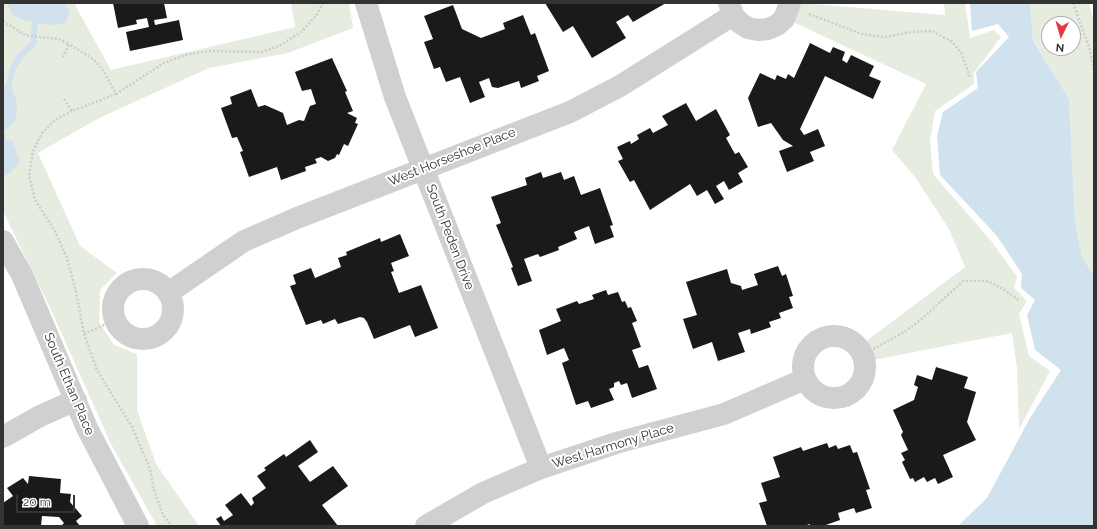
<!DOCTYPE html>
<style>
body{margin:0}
#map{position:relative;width:1097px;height:529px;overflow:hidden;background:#fff;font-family:Raleway,sans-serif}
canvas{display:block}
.frame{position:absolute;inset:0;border:4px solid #333;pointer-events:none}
.north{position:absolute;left:1041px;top:16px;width:40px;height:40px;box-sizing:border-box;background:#fff;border:1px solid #adadad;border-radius:50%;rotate:185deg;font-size:11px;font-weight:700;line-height:16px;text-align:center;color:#333}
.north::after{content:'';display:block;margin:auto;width:14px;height:18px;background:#e63946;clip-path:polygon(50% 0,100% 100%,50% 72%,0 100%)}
.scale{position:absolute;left:16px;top:495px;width:59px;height:18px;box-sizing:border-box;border:2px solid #333;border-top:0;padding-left:5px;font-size:12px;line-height:14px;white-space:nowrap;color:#333;-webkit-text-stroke:3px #fff;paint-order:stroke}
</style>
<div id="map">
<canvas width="1097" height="529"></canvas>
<div class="frame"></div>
<div class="north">N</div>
<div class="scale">20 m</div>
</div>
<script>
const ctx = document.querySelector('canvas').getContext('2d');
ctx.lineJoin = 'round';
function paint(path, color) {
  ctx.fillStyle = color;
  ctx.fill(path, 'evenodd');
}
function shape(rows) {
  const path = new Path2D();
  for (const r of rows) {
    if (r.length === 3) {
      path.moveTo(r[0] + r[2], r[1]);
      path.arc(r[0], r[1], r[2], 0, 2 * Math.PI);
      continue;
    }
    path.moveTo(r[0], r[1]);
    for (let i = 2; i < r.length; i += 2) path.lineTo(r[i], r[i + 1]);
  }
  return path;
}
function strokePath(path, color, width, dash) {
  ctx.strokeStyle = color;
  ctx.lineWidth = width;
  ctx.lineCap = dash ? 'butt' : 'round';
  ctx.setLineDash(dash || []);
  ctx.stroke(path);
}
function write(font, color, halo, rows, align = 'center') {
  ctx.font = font + ' Raleway,sans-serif';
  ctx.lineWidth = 4;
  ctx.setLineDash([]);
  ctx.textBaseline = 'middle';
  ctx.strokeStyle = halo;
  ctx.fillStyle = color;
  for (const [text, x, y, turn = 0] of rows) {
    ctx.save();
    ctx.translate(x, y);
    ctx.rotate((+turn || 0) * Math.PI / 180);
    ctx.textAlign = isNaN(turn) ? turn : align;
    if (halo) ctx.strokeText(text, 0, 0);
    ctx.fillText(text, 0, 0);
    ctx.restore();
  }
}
paint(shape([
 [3,3,74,3,111,70,295,27,291,3,349,3,353,28,288,53,209,68,99,118,38,153,80,246,117,273,100,290,99,322,114,345,137,354,137,410,156,464,199,526,157,526,111,444,51,310,3,211],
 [800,3,945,15,944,3,965,3,970,38,994,30,1001,37,974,73,974,84,935,111,930,141,933,174,992,242,1017,277,1014,288,1027,301,1019,314,1029,356,1050,371,1019,429,1017,367,1012,333,873,360,865,342,965,267,949,229,915,177,892,150,926,84,793,22],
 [1030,3,1089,3,1094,22,1094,276,1082,257,1075,221,1069,99,1033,39],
 [1049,24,1073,24,1073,48,1049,48]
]), '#e6ecdf');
paint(shape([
 [10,3,64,3,70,10,66,23,48,25,20,19,12,14,8,5],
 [970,3,1030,3,1033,40,1069,99,1075,221,1082,257,1094,276,1094,526,958,526,987,498,1030,418,1061,370,1035,350,1027,315,1035,300,1021,288,1022,274,997,236,940,175,937,136,943,112,978,88,976,72,1009,37,998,24,972,31],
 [10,80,17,104,16,121,4,131,6,139,13,141,20,162,11,172,4,176,3,86]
]), '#cfe2ee');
strokePath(shape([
 [10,80,13,68,22,54,33,44,35,22]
]), '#cfe2ee', 6);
paint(shape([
 [113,3,164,3,167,18,154,20,155,25,179,20,183,40,130,51,126,32,149,27,147,18,136,20,137,24,118,28],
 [545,3,666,3,633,22,628,15,616,22,626,38,592,58,573,26,563,32],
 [453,5,462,29,481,38,505,29,503,23,523,15,531,35,535,33,549,71,537,76,539,81,521,88,519,81,498,88,492,87,489,78,479,82,485,97,470,103,460,77,446,82,440,67,434,69,424,42,433,39,424,16],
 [810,43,830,53,833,47,845,52,842,60,847,63,851,55,874,66,869,76,881,81,873,99,825,76,800,129,804,135,818,129,825,146,810,152,814,161,787,172,779,151,793,146,783,140,771,123,758,127,748,98,760,73,775,80,777,75,786,79,788,74,794,78],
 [332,58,347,91,345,92,353,111,347,113,357,118,355,123,358,124,348,146,344,144,339,155,337,154,335,158,328,161,321,157,315,159,317,163,305,167,306,171,281,180,277,167,249,177,240,152,243,151,237,137,232,138,221,108,232,104,230,97,251,89,258,107,265,105,283,113,287,125,299,120,304,121,310,106,316,104,311,89,302,91,295,72],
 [686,103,696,121,716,109,730,135,726,138,735,154,739,152,748,167,738,173,743,182,729,190,724,181,716,186,724,199,715,204,707,190,697,196,690,184,650,210,634,180,630,182,618,161,623,159,617,147,630,141,631,144,639,139,637,135,650,128,653,133,668,125,662,116],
 [541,172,543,178,561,172,564,180,574,176,581,195,600,188,613,225,610,226,614,237,595,244,589,226,574,232,577,239,558,247,559,250,540,257,538,254,524,259,532,281,518,286,511,268,513,267,496,225,501,223,491,197,527,185,525,178],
 [400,234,409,256,391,263,394,271,391,272,399,293,421,285,438,328,415,337,410,325,374,339,367,322,364,318,360,317,338,324,335,319,323,324,321,320,306,325,290,286,296,284,293,275,311,268,315,278,341,267,338,258,347,255,346,252,380,238,381,242],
 [778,266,782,276,786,274,793,296,789,297,793,308,779,313,781,318,769,322,771,327,751,334,750,329,738,333,745,352,718,361,712,342,693,349,683,319,697,315,686,282,727,269,731,283,741,286,742,290,758,285,754,274],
 [606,290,608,295,618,292,622,302,625,301,628,308,631,307,637,321,632,323,641,347,632,350,639,368,648,365,657,389,632,398,627,383,621,385,619,381,614,383,614,387,609,389,614,400,591,408,588,401,576,405,562,363,569,360,564,348,547,355,539,330,561,321,556,309,577,301,579,304,594,299,592,295],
 [936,367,968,377,964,388,976,392,967,422,976,440,943,455,953,477,938,484,935,478,927,482,924,477,915,482,913,478,910,479,902,462,905,460,901,453,908,450,901,435,903,432,893,410,914,400,918,387,914,385,917,375,932,380],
 [310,440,318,452,298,466,310,482,333,466,348,486,322,505,338,526,221,526,216,519,221,516,224,521,233,515,225,505,241,493,251,506,254,503,252,498,266,488,257,476,266,470,264,468,284,454,286,457],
 [827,443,829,448,836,445,838,449,850,445,853,453,857,452,870,489,866,490,872,508,856,513,854,508,838,513,840,520,823,526,810,526,810,524,804,526,767,526,759,503,767,501,761,483,780,477,773,457,801,447,803,451],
 [29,476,61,479,60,493,71,494,70,502,82,516,76,521,80,526,61,526,64,523,59,517,42,516,41,526,3,526,3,503,13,496,7,488,23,478,28,484]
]), '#1a1a1a');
strokePath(shape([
 [1073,3,1090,50,1094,70],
 [809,14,862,34,886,37,911,32,932,31,951,41,961,52,970,77],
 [3,21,25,35,58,39,69,44,63,57],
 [116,94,164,63,185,55,209,51,262,52,279,46,301,32,316,16,323,3],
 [64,99,72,111,116,94,103,70,93,59,69,44],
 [72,111,55,120,42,133,33,151,29,176,35,200,55,231,67,258,76,292,84,334,97,370,132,427,150,469,154,490,163,515,172,526],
 [84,334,115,320],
 [863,355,904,332,923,318,963,281,988,281,1001,288,1019,300]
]), '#cdcdcd', 2.5, [2, 2]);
strokePath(shape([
 [366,3,395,97,541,468],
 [729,3,733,15,740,23,748,28,758,30,768,29,777,25,784,19,790,3],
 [3,241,22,275,87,428,138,526],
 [143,309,30],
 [168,293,244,241,297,218,570,112,620,86,733,15],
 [834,367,31],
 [3,437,40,416,76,400],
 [426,526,483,493,541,468,616,443,724,414,805,379]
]), '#d0d0d0', 22);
write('13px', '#333', '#fff', [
 ["West Horseshoe Place",452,157,-22],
 ["South Peden Drive",450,237,69],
 ["South Ethan Place",69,384,67],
 ["West Harmony Place",613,446,-17]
]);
</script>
